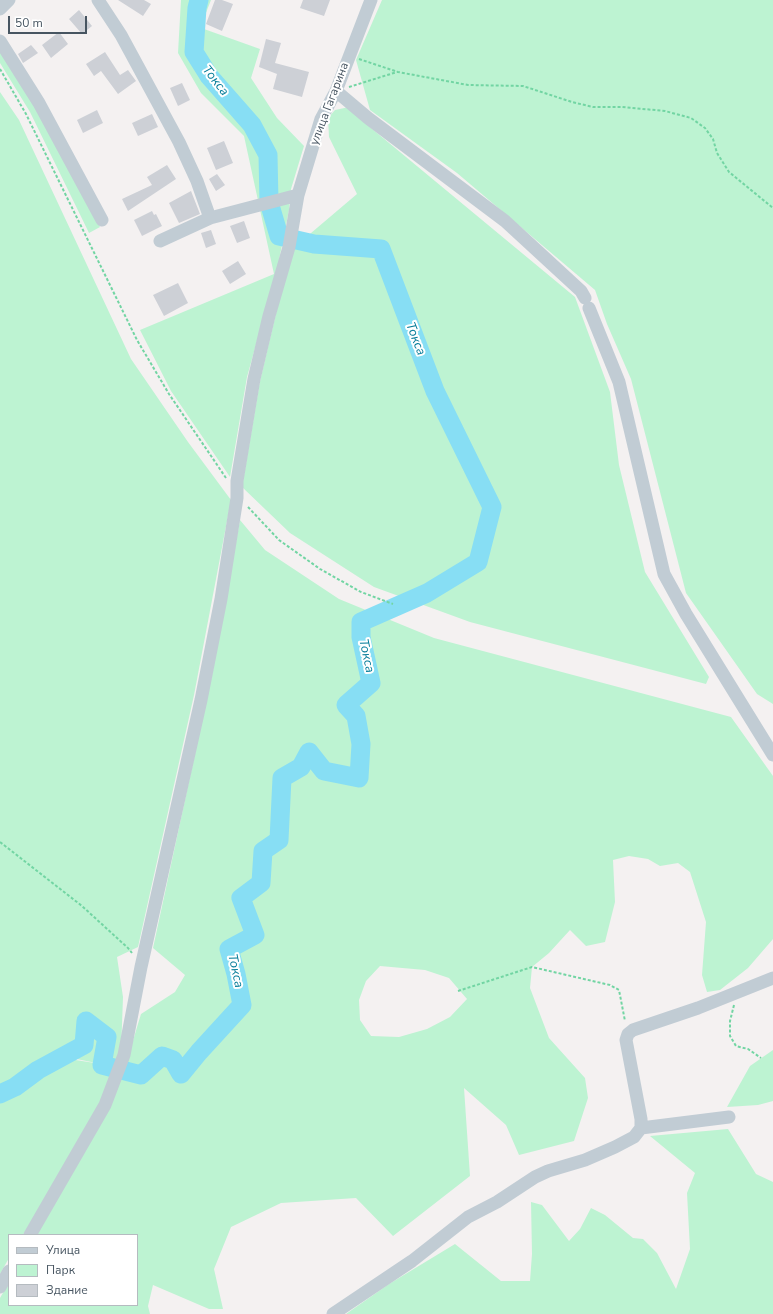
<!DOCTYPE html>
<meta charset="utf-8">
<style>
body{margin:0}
#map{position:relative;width:773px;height:1314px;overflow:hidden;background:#f4f1f1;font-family:"Nunito Sans",sans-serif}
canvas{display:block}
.legend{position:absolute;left:8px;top:1234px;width:130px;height:72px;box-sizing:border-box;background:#fff;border:1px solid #b5bbc0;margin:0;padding:5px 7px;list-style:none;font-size:12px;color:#475561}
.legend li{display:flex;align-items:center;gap:8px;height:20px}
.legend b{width:20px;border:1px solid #b5bbc0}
.scale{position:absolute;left:8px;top:16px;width:79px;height:18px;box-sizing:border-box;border:2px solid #475561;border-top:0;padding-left:5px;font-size:12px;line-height:14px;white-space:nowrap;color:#475561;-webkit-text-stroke:3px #fff;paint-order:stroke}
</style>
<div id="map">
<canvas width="773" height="1314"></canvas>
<ul class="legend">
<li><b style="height:5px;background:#c1ccd4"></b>Улица</li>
<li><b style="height:11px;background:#bdf3d2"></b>Парк</li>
<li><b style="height:11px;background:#cdd0d6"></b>Здание</li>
</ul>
<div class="scale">50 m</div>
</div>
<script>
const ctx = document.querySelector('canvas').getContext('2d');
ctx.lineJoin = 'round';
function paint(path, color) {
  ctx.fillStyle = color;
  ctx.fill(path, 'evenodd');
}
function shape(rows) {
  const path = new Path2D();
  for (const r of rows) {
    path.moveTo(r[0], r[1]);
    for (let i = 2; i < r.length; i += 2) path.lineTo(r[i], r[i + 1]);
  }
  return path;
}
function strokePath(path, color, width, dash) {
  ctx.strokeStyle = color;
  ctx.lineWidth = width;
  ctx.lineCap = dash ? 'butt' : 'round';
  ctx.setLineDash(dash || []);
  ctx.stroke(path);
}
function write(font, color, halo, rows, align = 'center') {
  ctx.font = font + ' "Nunito Sans",sans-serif';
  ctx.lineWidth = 4;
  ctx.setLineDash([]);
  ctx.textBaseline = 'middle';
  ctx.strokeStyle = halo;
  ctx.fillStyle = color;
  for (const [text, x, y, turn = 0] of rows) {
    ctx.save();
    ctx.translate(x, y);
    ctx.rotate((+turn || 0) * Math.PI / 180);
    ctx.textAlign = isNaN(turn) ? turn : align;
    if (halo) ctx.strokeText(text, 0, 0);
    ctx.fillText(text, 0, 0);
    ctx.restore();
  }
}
paint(shape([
 [181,0,211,0,202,23,204,29,260,49,251,78,277,118,304,146,291,189,289,210,278,265,247,377,230,477,171,391,140,330,274,274,244,136,201,93,178,53],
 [382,0,773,0,773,704,757,694,686,593,631,379,607,324,595,290,457,173,370,110,356,60],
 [0,48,30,96,100,227,89,233,30,112,0,63],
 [0,92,19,120,131,359,188,442,231,500,194,695,138,947,117,957,123,997,121,1052,102,1103,23,1235,9,1235,9,1258,0,1274,0,1096,15,1088,63,1058,101,1064,62,1056,14,1086,0,1092],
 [349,107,371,128,575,297,610,392,619,465,645,572,709,677,706,684,470,622,374,587,290,533,242,487,260,381,291,250,357,194,329,137,328,118,335,110],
 [240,520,265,550,339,599,434,638,731,717,773,776,773,939,748,968,720,990,707,992,702,975,706,922,690,872,678,863,660,866,648,859,629,856,613,860,615,902,605,942,586,946,570,930,549,953,532,967,530,988,549,1038,585,1078,588,1098,574,1141,519,1155,506,1125,464,1088,470,1176,393,1236,356,1198,281,1203,231,1227,214,1269,223,1309,209,1309,153,1285,148,1306,150,1314,0,1314,0,1298,9,1282,9,1305,137,1305,137,1235,36,1235,128,1057,141,1014,175,992,185,975,153,948,213,670],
 [380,966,425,970,449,978,467,999,450,1017,427,1029,399,1037,371,1036,360,1020,359,1000,366,981],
 [773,1050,773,1101,758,1105,727,1107,750,1066],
 [728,1129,756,1174,773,1182,773,1314,346,1314,389,1284,455,1244,501,1281,530,1281,532,1254,531,1202,542,1205,569,1241,580,1229,591,1208,605,1215,633,1238,643,1239,657,1253,676,1289,690,1249,687,1193,695,1173,650,1136]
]), '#bdf3d2');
strokePath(shape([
 [0,1094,15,1087,38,1070,84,1045,86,1021,107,1037,102,1065,141,1075,162,1056,173,1060,181,1074,199,1052,242,1005,236,974,229,949,255,935,241,898,261,883,263,851,279,840,282,778,301,767,309,752,324,771,359,778,361,744,356,716,346,705,371,683,361,637,361,622,427,593,478,562,492,507,435,391,381,249,314,244,279,236,269,202,268,155,252,125,209,76,194,52,197,8,199,0]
]), '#87def4', 19);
paint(shape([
 [118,0,144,0,151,4,143,16],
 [215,0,222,0,233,4,222,31,206,24],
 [303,0,330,0,324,16,300,8],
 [79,10,92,26,82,34,69,19],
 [59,32,68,44,51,58,42,45],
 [266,39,281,43,275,63,309,72,302,97,273,89,277,74,259,67],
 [31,45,38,53,23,63,18,54],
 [105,52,120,75,128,70,136,81,118,94,101,71,94,76,86,64],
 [182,83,190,100,178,106,170,88],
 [97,110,103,123,83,133,77,120],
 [152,114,158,127,138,136,132,123],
 [224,141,233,163,216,170,207,148],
 [167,165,176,179,128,211,122,199,152,185,147,177],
 [217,174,225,185,216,191,209,179],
 [191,191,200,214,179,223,169,203],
 [152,211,154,215,156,214,162,226,142,236,134,220],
 [244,221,250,238,237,243,230,226],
 [211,230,216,244,206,248,201,233],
 [238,261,246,274,230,284,222,271],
 [178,283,188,303,164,316,153,295]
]), '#cdd0d6');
strokePath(shape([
 [359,59,398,72,468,85,523,86,572,102,593,107,622,107,665,111,691,118,705,128,713,139,717,153,729,172,773,208],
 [0,69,26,114,137,340,169,394,226,478],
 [349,87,397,72],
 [248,507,279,540,320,569,361,592,393,604],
 [0,842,82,906,128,948,132,953],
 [458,991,532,967,610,985,619,990,625,1021],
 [734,1005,730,1021,730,1036,736,1046,748,1049,761,1058]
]), '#72d5a3', 2, [3, 2]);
strokePath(shape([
 [98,0,121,35,179,142,197,181,210,218,298,195],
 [0,9,9,0],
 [0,41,39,103,102,220],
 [336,91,368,118,505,221,581,291,585,298],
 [160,241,210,218],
 [589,308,619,382,664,574,686,614,773,755],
 [641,1128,729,1117],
 [30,1235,105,1105,124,1055,141,967,201,700,221,599,237,498,237,481,254,379,269,316,289,247,298,195,321,119,336,91,371,0],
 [0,1287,9,1271],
 [333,1314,412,1261,468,1217,497,1202,535,1177,548,1171,585,1160,615,1147,634,1137,641,1128,641,1119,626,1040,628,1034,633,1030,698,1008,773,978]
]), '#c1ccd4', 13);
write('12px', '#475561', '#fff', [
 ["улица Гагарина",330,104,-69]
]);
write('italic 13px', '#037b98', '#fff', [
 ["Токса",215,81,52],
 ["Токса",415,339,69],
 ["Токса",366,656,78],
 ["Токса",235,971,78]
]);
</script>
